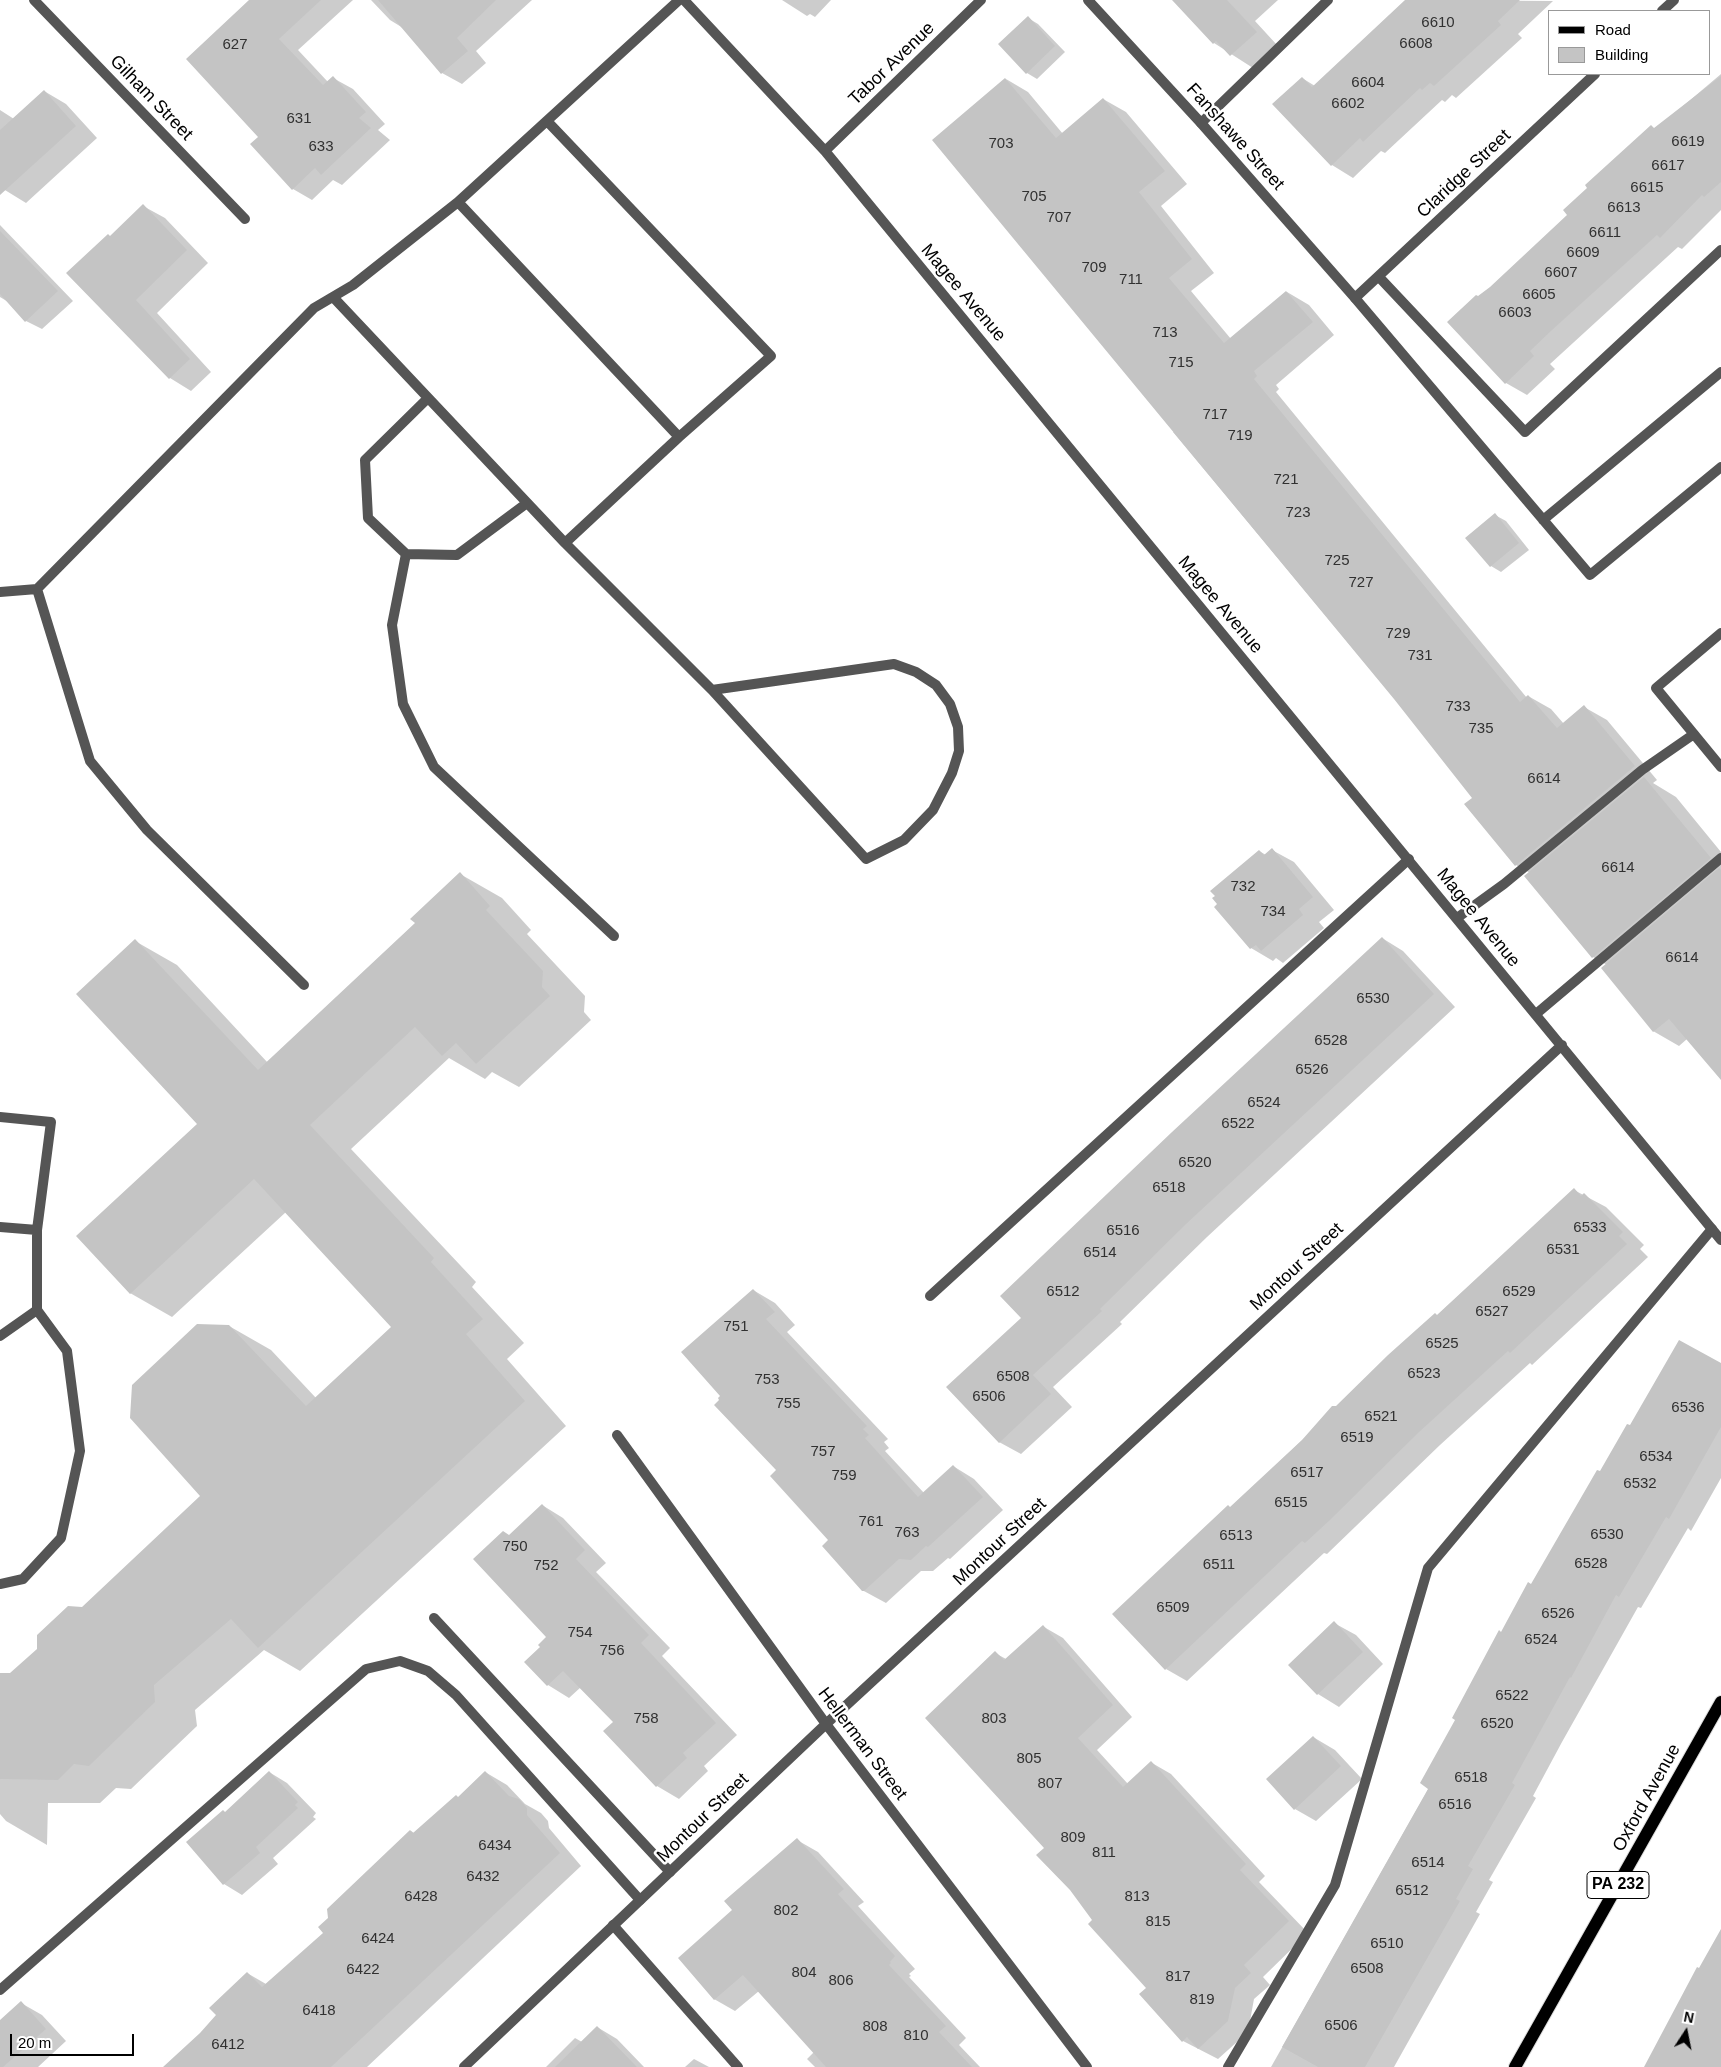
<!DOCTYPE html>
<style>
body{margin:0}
#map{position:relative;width:1721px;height:2067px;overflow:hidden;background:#fff;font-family:Helvetica,sans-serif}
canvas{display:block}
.legend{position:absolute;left:1548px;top:10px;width:162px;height:65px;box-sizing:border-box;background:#fff;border:1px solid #999;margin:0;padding:6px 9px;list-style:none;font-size:15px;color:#000}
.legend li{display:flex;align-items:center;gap:10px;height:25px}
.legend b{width:25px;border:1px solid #999}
.north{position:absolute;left:1661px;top:2007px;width:50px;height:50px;-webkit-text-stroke:4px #fff;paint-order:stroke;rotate:11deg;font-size:14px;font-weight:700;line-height:20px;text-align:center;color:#000}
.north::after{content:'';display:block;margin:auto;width:18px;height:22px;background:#000;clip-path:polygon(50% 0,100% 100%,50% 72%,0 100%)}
.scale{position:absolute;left:10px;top:2034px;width:124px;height:22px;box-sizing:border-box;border:2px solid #000;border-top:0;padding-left:6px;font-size:15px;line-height:18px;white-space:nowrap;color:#000;-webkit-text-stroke:4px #fff;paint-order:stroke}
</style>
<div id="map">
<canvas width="1721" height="2067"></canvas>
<ul class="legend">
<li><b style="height:6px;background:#000"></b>Road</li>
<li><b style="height:14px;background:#c4c4c4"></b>Building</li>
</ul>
<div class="north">N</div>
<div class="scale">20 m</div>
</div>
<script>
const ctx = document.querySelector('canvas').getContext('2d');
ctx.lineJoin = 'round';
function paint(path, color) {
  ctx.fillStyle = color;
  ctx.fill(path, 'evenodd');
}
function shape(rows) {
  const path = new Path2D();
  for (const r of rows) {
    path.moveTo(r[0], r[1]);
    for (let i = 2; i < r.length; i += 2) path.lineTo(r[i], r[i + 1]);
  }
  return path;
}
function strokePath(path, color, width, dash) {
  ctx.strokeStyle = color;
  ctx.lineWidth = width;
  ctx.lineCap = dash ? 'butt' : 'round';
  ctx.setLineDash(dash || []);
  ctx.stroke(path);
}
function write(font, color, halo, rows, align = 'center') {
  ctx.font = font + ' Helvetica,sans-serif';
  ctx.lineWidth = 5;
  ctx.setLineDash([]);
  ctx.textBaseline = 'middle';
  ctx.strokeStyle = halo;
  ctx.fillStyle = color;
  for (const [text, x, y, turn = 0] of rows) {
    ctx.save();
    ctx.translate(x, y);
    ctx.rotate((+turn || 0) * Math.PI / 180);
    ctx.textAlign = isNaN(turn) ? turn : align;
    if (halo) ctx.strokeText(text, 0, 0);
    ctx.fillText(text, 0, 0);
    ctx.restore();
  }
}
paint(shape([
 [251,0,353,0,298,50,328,82,333,78,353,89,385,124,378,130,390,140,342,185,333,180,312,200,293,189,260,137],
 [371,0,532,0,476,51,486,63,462,84,442,73,403,28,390,20],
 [782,0,831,0,815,17,810,14,807,16],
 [1174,0,1278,0,1255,21,1277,45,1253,68,1214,43],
 [1407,0,1553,1,1518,34,1522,38,1456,98,1452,95,1445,102,1442,100,1385,153,1381,151,1353,178,1332,165,1274,105,1302,78,1315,86],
 [1028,18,1038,24,1065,52,1037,79,1027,73],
 [1721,74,1721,210,1682,249,1678,247,1550,364,1555,369,1527,395,1506,383,1479,298,1569,215,1656,129],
 [1006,79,1028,92,1063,134,1103,99,1126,112,1187,184,1161,206,1214,273,1191,291,1231,339,1287,292,1309,305,1334,335,1276,385,1279,389,1276,392,1527,698,1528,696,1551,709,1564,724,1584,707,1607,720,1657,780,1653,783,1676,797,1721,852,1721,1079,1687,1039,1679,1046,1653,1031,1607,965,1593,957,1530,873,1516,865,1474,798,1395,699,1173,432,1175,431],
 [44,91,66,104,97,138,26,203,0,187,0,110,14,119],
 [143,206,165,218,208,263,157,313,211,372,191,391,170,378,68,273,110,237],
 [0,225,73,301,42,329,26,321,10,303,0,297],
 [1495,515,1506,521,1529,550,1501,572,1491,566],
 [1272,850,1294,862,1334,910,1319,922,1324,928,1283,963,1276,958,1273,961,1251,948,1259,851,1266,855],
 [460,874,502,898,531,930,527,934,585,996,584,1012,591,1020,519,1087,492,1072,485,1079,449,1058,351,1149,476,1282,472,1287,524,1343,507,1359,566,1426,300,1671,264,1650,195,1710,197,1726,131,1789,116,1788,100,1803,48,1803,47,1845,6,1821,0,1814,0,1674,11,1674,202,1496,229,1326,271,1350,316,1398,393,1327,286,1212,172,1317,130,1293,199,1124,135,941,177,965,268,1063,417,923],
 [1382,938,1403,951,1455,1007,1207,1237,1120,1322,1122,1324,1053,1387,1072,1407,1021,1454,999,1442,1023,1318],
 [1574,1190,1606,1207,1644,1245,1640,1249,1648,1257,1532,1365,1530,1363,1440,1445,1327,1554,1324,1553,1187,1681,1166,1669,1231,1508,1337,1407],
 [753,1290,775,1303,795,1325,787,1332,888,1439,884,1442,889,1448,885,1451,924,1493,953,1466,974,1479,1003,1510,950,1559,948,1558,933,1571,921,1571,886,1603,862,1590,830,1540,778,1470,721,1400],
 [1721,1365,1721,1478,1691,1531,1688,1528,1641,1608,1638,1607,1562,1742,1533,1796,1536,1798,1489,1880,1493,1882,1476,1912,1480,1914,1394,2067,1271,2067,1429,1788,1502,1634,1601,1472,1630,1427],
 [542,1505,563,1518,606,1563,596,1572,670,1648,662,1656,737,1735,704,1766,708,1771,679,1799,657,1786,605,1731,614,1722,581,1687,569,1698,548,1685,541,1647,548,1637,510,1536],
 [1334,1623,1356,1635,1383,1664,1339,1707,1318,1694],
 [1044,1627,1063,1638,1132,1717,1097,1750,1128,1784,1152,1763,1171,1774,1265,1876,1259,1882,1308,1933,1263,1977,1270,1985,1254,1999,1248,2032,1218,2059,1183,2041,1147,1988,1094,1920,1045,1848,995,1653,1006,1659],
 [1313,1737,1335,1750,1362,1779,1316,1821,1295,1809],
 [269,1772,287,1783,316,1813,313,1817,316,1819,273,1858,278,1864,242,1895,224,1884,226,1813],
 [485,1772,507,1785,525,1804,541,1813,548,1821,549,1828,581,1866,367,2067,165,2067,201,2034,218,2015,247,1973,266,1984,325,1933,411,1831,414,1833,459,1798],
 [797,1840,818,1852,864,1902,858,1906,915,1969,909,1974,911,1976,909,1977,966,2038,959,2045,980,2067,815,2067,807,2059,814,2052,759,1991,735,2011,714,1999,733,1911],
 [21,2003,42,2015,66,2041,38,2067,0,2067,0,2022],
 [597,2027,617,2039,644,2067,546,2067,575,2038,582,2042],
 [694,2059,709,2067,685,2067]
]), '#0003');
paint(shape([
 [249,0,321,0,279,39,323,85,333,76,366,112,359,118,371,128,321,175,315,168,292,190,250,144,258,137,186,59],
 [378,0,496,0,457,38,468,51,441,74],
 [1172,0,1227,0,1257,32,1230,56,1216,41,1213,44],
 [1405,0,1520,0,1498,21,1501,25,1434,86,1430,83,1422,90,1420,88,1363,142,1360,138,1331,166,1272,104,1302,77,1312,87],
 [1028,16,1055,46,1026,74,998,44],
 [1721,76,1721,182,1704,197,1702,195,1660,238,1657,235,1552,330,1530,351,1534,356,1505,384,1447,322,1476,295,1478,296,1490,287,1567,215,1563,210,1587,188,1585,185,1651,125,1654,128],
 [1005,78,1056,138,1103,98,1165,171,1139,192,1192,259,1169,278,1224,343,1286,291,1313,322,1254,371,1257,376,1254,379,1520,702,1528,695,1557,728,1584,705,1635,766,1515,866,1464,804,1472,798,1394,699,932,140],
 [44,90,76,126,0,195,0,130],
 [143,204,187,250,136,300,190,359,169,379,66,273,108,234,110,236],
 [0,231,58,291,25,322,0,294],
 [1495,513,1519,543,1490,567,1465,538],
 [1644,777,1711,858,1592,958,1524,876],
 [1272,848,1313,897,1299,909,1303,915,1261,951,1256,945,1250,949,1214,907,1217,904,1212,898,1215,896,1210,891,1259,850,1264,855],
 [1719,868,1721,870,1721,1080,1669,1019,1653,1032,1601,968],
 [460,872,490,906,486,910,543,971,542,987,550,996,476,1064,456,1043,442,1056,415,1027,310,1125,434,1258,431,1262,483,1319,466,1334,525,1401,258,1648,231,1619,154,1685,155,1702,89,1766,74,1764,58,1780,0,1779,0,1673,10,1673,37,1649,37,1635,68,1606,82,1607,200,1496,130,1418,132,1385,197,1324,229,1325,306,1406,391,1327,254,1179,130,1294,76,1236,197,1124,76,994,135,939,258,1070,415,923,410,919],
 [1382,937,1434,994,1185,1225,1100,1309,1102,1311,1033,1375,1051,1394,999,1443,946,1387,1021,1318,1000,1296,1172,1132],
 [1574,1188,1581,1196,1584,1193,1623,1232,1619,1236,1627,1244,1510,1353,1508,1351,1418,1433,1330,1520,1305,1543,1302,1541,1165,1670,1112,1614,1228,1505,1230,1507,1302,1440,1332,1406,1336,1406,1388,1355,1435,1313,1437,1315],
 [753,1289,775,1312,766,1319,867,1426,863,1429,869,1435,865,1438,918,1497,953,1465,983,1497,928,1547,926,1546,911,1560,899,1559,864,1591,862,1591,822,1546,828,1540,770,1476,776,1470,714,1405,719,1400,718,1398,720,1396,681,1352],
 [1679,1340,1721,1363,1721,1427,1669,1519,1666,1517,1619,1597,1616,1595,1571,1678,1570,1677,1512,1783,1515,1785,1468,1866,1473,1869,1456,1899,1460,1901,1365,2067,1318,2067,1282,2047,1428,1789,1420,1783,1455,1720,1452,1718,1499,1630,1501,1632,1528,1582,1531,1584,1597,1470,1600,1471,1627,1424,1630,1425],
 [542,1504,585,1550,576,1559,649,1635,641,1643,716,1723,683,1753,687,1758,656,1787,603,1731,613,1722,563,1671,547,1686,524,1662,540,1647,538,1645,546,1637,473,1559,503,1531,509,1535],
 [1334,1621,1363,1652,1317,1695,1288,1665],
 [1043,1625,1113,1705,1078,1738,1123,1787,1151,1761,1246,1864,1240,1870,1289,1921,1244,1965,1251,1973,1235,1988,1228,2021,1198,2049,1187,2037,1182,2042,1139,1994,1146,1988,1088,1924,1092,1920,1070,1890,1036,1855,1044,1848,925,1718,995,1651,1004,1660],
 [1313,1736,1341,1766,1294,1810,1266,1779],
 [269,1771,298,1802,295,1805,298,1808,256,1847,260,1853,223,1885,186,1842,223,1810,225,1812],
 [485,1771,509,1796,519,1799,527,1808,527,1815,560,1853,331,2067,163,2067,200,2033,216,2015,209,2008,247,1972,262,1987,323,1933,318,1927,328,1918,327,1909,410,1830,413,1833,456,1795,458,1797],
 [797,1838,844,1889,838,1894,895,1956,890,1962,891,1963,889,1965,946,2026,939,2032,972,2067,826,2067,743,1975,714,2000,678,1958,732,1910,724,1901],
 [1721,1929,1721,2067,1644,2067,1697,1967,1699,1968],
 [21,2001,46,2029,3,2067,0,2067,0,2020],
 [597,2026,637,2067,555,2067]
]), '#c4c4c4');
const primary = shape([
 [1515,2067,1721,1702]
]);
strokePath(primary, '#dbdbdb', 14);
strokePath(shape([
 [1201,123,1328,0],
 [458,202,679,437,771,356,547,121],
 [1379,277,1525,432,1721,250],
 [333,297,565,543,679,437],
 [1355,298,1590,575,1721,467],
 [428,398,365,460,368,518,406,554,457,555,527,503],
 [1543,520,1721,372],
 [565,543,712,690,866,859,904,840,933,810,952,773,959,751,958,727,950,704,936,685,916,672,894,664,712,690],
 [406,554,392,625,403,704,434,767,614,936],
 [37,589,314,308,353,285,458,202,679,0],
 [0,592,37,589,90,761,147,830,304,985],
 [1721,633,1656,688,1721,767],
 [1457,918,1504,884,1642,770,1694,734],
 [1536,1014,1721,858],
 [0,1117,51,1122,37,1230,37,1310,67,1351,80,1451,61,1538,23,1579,0,1584],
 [0,1227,37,1230],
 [930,1296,1409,859],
 [0,1336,37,1310],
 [434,1618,670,1872],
 [613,1925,738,2067],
 [0,1990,366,1669,400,1661,428,1671,456,1695,640,1900],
 [1228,2067,1335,1885,1428,1568,1712,1229]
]), '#555', 10);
strokePath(shape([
 [34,0,245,219],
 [684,0,825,151,1721,1240],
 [1088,0,1201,123,1355,298,1595,74],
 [1662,11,1674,0],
 [825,151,981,0],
 [617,1435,826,1724,1087,2067],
 [464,2067,826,1724,1562,1045]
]), '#555', 10);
strokePath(primary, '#000', 12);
write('15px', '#313131', null, [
 ["6610",1438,23],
 ["6608",1416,44],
 ["627",235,45],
 ["6604",1368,83],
 ["6602",1348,104],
 ["631",299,119],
 ["6619",1688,142],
 ["703",1001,144],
 ["633",321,147],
 ["6617",1668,166],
 ["6615",1647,188],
 ["705",1034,197],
 ["6613",1624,208],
 ["707",1059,218],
 ["6611",1605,233],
 ["6609",1583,253],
 ["709",1094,268],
 ["6607",1561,273],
 ["711",1131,280],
 ["6605",1539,295],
 ["6603",1515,313],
 ["713",1165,333],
 ["715",1181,363],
 ["717",1215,415],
 ["719",1240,436],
 ["721",1286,480],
 ["723",1298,513],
 ["725",1337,561],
 ["727",1361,583],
 ["729",1398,634],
 ["731",1420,656],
 ["733",1458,707],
 ["735",1481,729],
 ["6614",1544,779],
 ["6614",1618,868],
 ["732",1243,887],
 ["734",1273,912],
 ["6614",1682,958],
 ["6530",1373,999],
 ["6528",1331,1041],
 ["6526",1312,1070],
 ["6524",1264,1103],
 ["6522",1238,1124],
 ["6520",1195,1163],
 ["6518",1169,1188],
 ["6533",1590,1228],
 ["6516",1123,1231],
 ["6531",1563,1250],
 ["6514",1100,1253],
 ["6512",1063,1292],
 ["6529",1519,1292],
 ["6527",1492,1312],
 ["751",736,1327],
 ["6525",1442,1344],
 ["6523",1424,1374],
 ["6508",1013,1377],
 ["753",767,1380],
 ["6506",989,1397],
 ["755",788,1404],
 ["6536",1688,1408],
 ["6521",1381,1417],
 ["6519",1357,1438],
 ["757",823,1452],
 ["6534",1656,1457],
 ["6517",1307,1473],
 ["759",844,1476],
 ["6532",1640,1484],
 ["6515",1291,1503],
 ["761",871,1522],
 ["763",907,1533],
 ["6530",1607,1535],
 ["6513",1236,1536],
 ["750",515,1547],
 ["6528",1591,1564],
 ["6511",1219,1565],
 ["752",546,1566],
 ["6509",1173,1608],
 ["6526",1558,1614],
 ["754",580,1633],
 ["6524",1541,1640],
 ["756",612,1651],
 ["6522",1512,1696],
 ["758",646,1719],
 ["803",994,1719],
 ["6520",1497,1724],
 ["805",1029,1759],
 ["6518",1471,1778],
 ["807",1050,1784],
 ["6516",1455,1805],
 ["809",1073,1838],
 ["6434",495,1846],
 ["811",1104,1853],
 ["6514",1428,1863],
 ["6432",483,1877],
 ["6512",1412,1891],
 ["6428",421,1897],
 ["813",1137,1897],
 ["802",786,1911],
 ["815",1158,1922],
 ["6424",378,1939],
 ["6510",1387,1944],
 ["6508",1367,1969],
 ["6422",363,1970],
 ["804",804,1973],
 ["817",1178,1977],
 ["806",841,1981],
 ["819",1202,2000],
 ["6418",319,2011],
 ["6506",1341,2026],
 ["808",875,2027],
 ["810",916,2036],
 ["6412",228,2045]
]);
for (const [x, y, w] of [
 [1618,1885,62]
]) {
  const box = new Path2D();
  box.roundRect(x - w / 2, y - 13.5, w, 27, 4);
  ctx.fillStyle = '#fff';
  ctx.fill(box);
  strokePath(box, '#000', 1);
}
write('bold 16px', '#000', null, [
 ["PA 232",1618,1885]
]);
write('18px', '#000', '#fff', [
 ["Tabor Avenue",892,64,-44],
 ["Gilham Street",151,98,46],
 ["Fanshawe Street",1235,137,48],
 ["Claridge Street",1464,174,-43],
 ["Magee Avenue",963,293,50],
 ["Magee Avenue",1220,605,50],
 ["Magee Avenue",1478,918,51],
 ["Montour Street",1297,1267,-43],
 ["Montour Street",1000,1542,-43],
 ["Hellerman Street",862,1744,53],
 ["Oxford Avenue",1647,1798,-61],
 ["Montour Street",703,1818,-44]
]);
</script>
